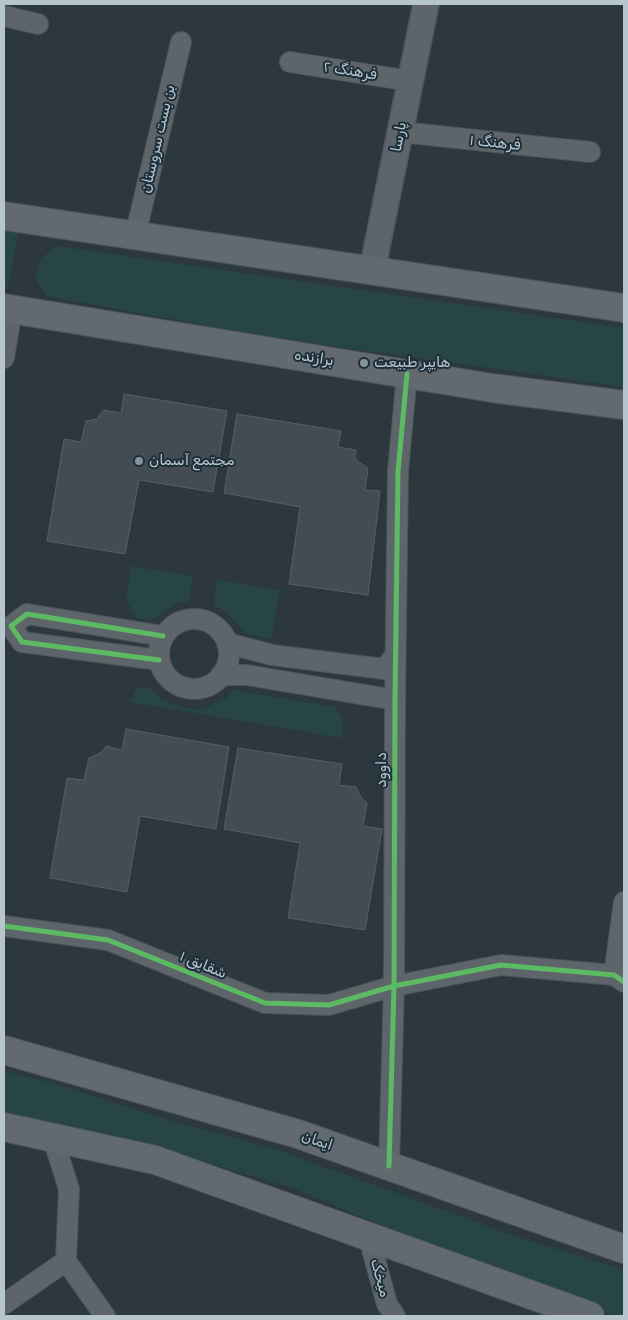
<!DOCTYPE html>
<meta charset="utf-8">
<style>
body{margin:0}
#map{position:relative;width:628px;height:1320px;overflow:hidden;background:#2c373e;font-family:Rubik,sans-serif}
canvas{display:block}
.frame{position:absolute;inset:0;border:5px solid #b7c5ce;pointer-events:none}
</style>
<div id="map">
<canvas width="628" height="1320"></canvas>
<div class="frame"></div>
</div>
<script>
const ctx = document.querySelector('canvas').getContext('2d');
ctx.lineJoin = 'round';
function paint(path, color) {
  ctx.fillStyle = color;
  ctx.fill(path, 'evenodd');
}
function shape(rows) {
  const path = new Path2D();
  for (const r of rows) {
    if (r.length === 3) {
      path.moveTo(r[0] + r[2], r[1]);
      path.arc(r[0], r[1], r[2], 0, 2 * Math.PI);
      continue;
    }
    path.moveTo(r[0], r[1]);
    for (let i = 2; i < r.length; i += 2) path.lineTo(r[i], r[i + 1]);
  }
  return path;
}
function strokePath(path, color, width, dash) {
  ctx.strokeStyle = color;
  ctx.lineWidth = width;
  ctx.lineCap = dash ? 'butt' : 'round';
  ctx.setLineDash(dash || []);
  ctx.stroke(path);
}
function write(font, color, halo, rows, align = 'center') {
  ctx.font = font + ' Rubik,Cairo,sans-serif';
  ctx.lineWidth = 4;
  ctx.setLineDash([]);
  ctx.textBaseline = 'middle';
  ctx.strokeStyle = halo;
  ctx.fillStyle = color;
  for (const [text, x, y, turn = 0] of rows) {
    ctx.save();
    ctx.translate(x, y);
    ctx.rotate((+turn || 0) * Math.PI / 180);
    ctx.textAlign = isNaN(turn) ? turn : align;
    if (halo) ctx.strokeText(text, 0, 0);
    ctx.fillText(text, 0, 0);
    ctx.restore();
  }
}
paint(shape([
 [4,228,19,230,8,287,4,287],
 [57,246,624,328,624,387,268,337,46,296,35,278,41,258],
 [131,566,193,576,189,602,179,602,170,607,153,620,136,618,126,599],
 [217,580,280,590,271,639,245,634,230,615,214,605],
 [144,687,153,690,161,699,182,707,201,710,226,698,233,690,336,707,343,720,341,738,130,702,136,689],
 [4,1071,49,1082,175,1122,272,1148,521,1238,624,1270,624,1316,614,1316,502,1276,290,1187,161,1150,4,1112]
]), '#274543');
const building = shape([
 [124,394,227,411,213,492,139,480,125,554,47,541,64,439,81,442,86,421,97,419,103,410,121,413,124,394],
 [237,414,341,431,338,447,356,450,355,457,357,461,368,468,365,490,380,491,368,595,289,584,300,507,224,493,237,414],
 [126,729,229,747,216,829,140,816,127,892,50,878,67,778,84,780,89,758,102,752,106,746,122,750,126,729],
 [238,748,342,764,339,785,356,787,361,798,367,803,363,826,382,829,365,930,288,918,300,843,224,829,238,748]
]);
paint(building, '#434c52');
strokePath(building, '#545f65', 1);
const minor = shape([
 [4,16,38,24],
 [290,62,410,81],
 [400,132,590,152],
 [135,236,181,42],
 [4,358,12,309],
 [194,654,35],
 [227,643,272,655,384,669,395,656],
 [159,660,22,642,11,626,27,614,163,636],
 [221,675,247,675,395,700],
 [4,926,108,940,265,1003,329,1005,394,986,501,965,614,975,624,982],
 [614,975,624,902],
 [53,1139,69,1189,66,1261],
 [389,1166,394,986,395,700,398,471,407,374],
 [369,1238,387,1304,395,1316],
 [66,1261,105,1316],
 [4,1304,66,1261]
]);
const tertiary = shape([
 [372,271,426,4]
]);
const secondary = shape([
 [4,216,624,308],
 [4,308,492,388,624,405],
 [4,1050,298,1134,624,1249],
 [4,1127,155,1160,590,1316]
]);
strokePath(minor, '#4b5358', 22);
strokePath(tertiary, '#4b5358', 28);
strokePath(secondary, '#4b5358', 30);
strokePath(minor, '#5d656b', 20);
strokePath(tertiary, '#5d656b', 25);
strokePath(secondary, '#626a70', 28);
strokePath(shape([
 [159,660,22,642,11,626,27,614,163,636],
 [4,926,108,940,265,1003,329,1005,394,986,501,965,614,975,624,982],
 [389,1166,394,986,395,700,398,471,407,374]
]), '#5cba63', 5);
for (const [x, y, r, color] of [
 [364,363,5,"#86939c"],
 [139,461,5,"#86939c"]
]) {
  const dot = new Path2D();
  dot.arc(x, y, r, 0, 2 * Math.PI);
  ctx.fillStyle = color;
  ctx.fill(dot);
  strokePath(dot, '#1d2f3a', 2);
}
write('15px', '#b7c5ce', '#1d2f3a', [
 ["فرهنگ ۲",350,71,9],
 ["پارسا",399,137,-79],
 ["بن بست سروستان",158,139,-77],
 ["فرهنگ ۱",495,143,6],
 ["برازنده",314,358,9],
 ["داوود",382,770,-90],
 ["شقایق ۱",203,965,22],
 ["ایمان",317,1141,19],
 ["میخک",380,1278,75]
]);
write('15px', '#b7c5ce', '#1d2f3a', [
 ["هایپر طبیعت",374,363],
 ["مجتمع آسمان",149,461]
], 'left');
</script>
